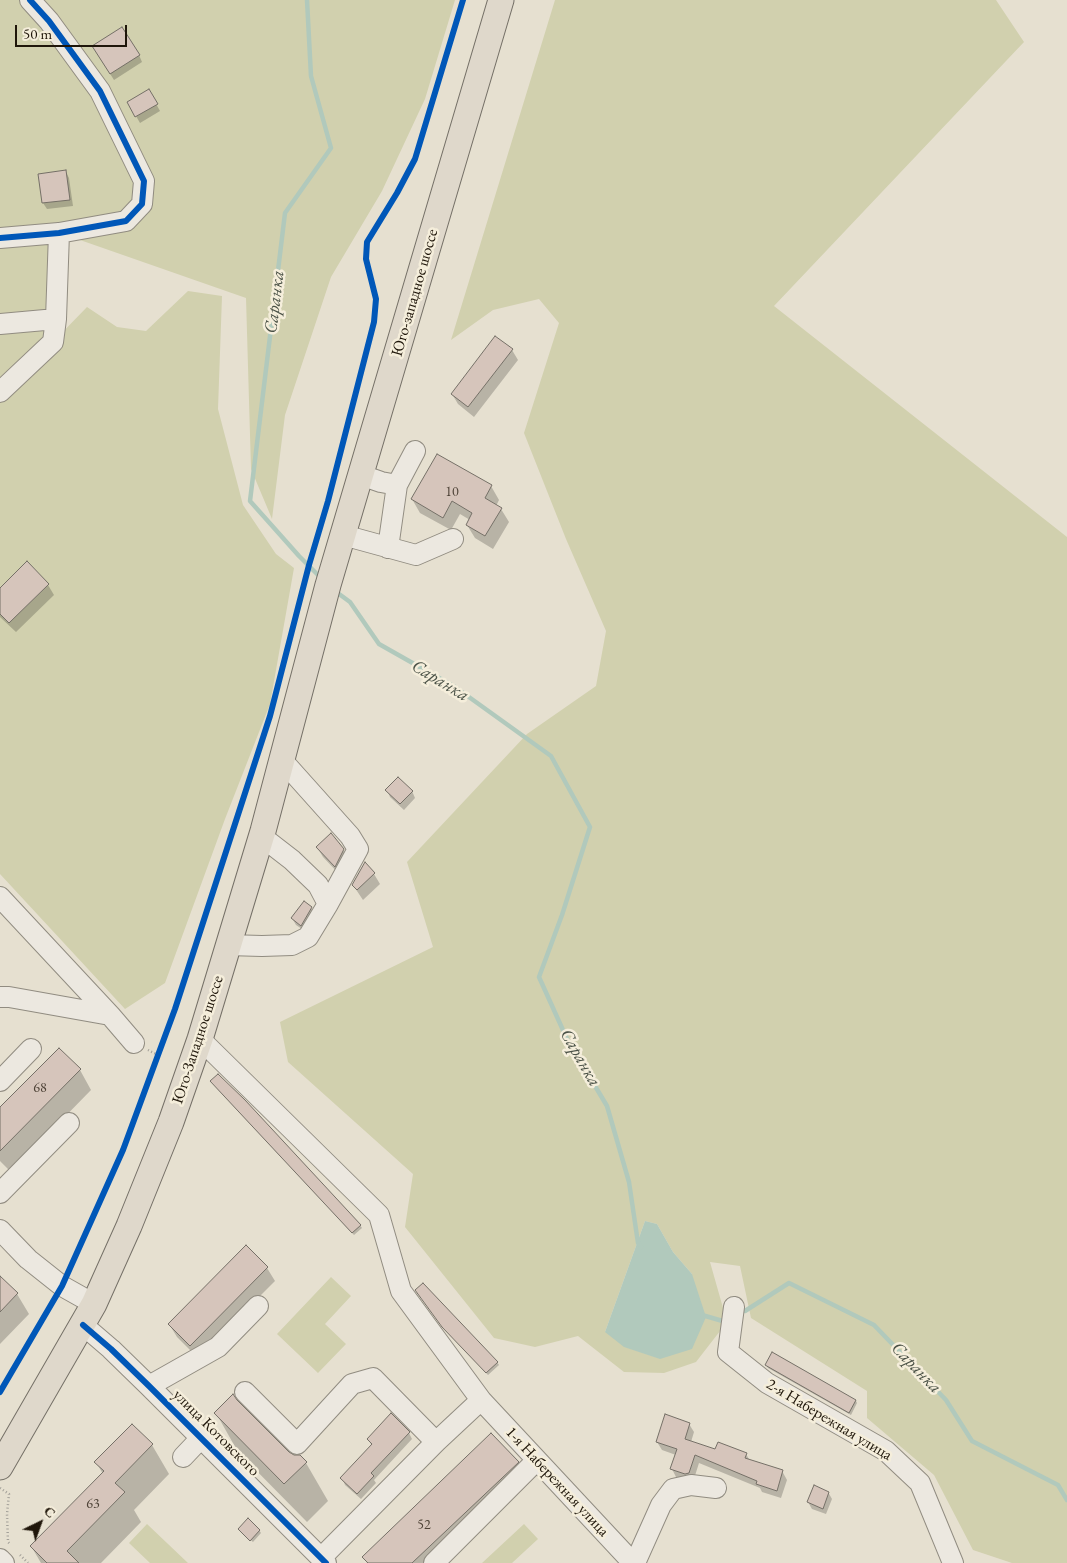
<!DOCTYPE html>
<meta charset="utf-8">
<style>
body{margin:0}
#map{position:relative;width:1067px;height:1563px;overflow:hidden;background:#e6e0d0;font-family:"EB Garamond",serif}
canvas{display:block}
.north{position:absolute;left:15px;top:1498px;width:50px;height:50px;-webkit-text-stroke:4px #f5eedb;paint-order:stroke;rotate:42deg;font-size:14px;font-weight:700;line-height:20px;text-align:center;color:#1f160a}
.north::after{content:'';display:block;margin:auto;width:18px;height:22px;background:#1f160a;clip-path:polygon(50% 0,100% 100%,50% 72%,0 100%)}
.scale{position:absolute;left:15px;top:25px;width:112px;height:22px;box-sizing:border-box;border:2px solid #1f160a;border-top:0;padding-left:6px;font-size:15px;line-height:18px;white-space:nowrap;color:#1f160a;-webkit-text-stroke:4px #f5eedb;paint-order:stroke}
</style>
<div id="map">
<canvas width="1067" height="1563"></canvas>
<div class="north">С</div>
<div class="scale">50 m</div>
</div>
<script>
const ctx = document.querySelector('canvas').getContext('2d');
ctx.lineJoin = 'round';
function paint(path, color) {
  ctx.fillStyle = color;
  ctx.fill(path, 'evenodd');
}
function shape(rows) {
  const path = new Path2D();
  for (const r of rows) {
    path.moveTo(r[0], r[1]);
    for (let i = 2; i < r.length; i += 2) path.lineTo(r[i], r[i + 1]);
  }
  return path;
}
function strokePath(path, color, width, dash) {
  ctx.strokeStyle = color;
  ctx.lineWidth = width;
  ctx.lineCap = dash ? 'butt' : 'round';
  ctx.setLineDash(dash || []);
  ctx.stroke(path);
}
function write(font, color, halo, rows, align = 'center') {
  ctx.font = font + ' "EB Garamond",serif';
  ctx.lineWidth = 5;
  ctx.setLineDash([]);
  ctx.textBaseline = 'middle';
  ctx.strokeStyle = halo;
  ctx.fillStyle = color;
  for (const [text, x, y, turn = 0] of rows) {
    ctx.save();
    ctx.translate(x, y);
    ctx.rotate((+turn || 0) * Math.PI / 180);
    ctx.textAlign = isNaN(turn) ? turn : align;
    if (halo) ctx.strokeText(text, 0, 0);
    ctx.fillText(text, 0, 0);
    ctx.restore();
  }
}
paint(shape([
 [0,0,455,0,425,99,382,191,331,277,285,415,272,519,251,469,246,298,60,233,53,342,87,307,117,327,146,331,188,291,222,296,218,409,243,505,276,554,294,568,270,704,225,819,165,983,125,1009,0,874],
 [555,0,996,0,1024,42,774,306,1067,537,1067,1563,1012,1563,973,1550,934,1475,867,1418,867,1391,751,1318,740,1266,710,1262,727,1322,696,1362,664,1373,624,1372,578,1336,535,1347,494,1338,405,1227,413,1174,288,1062,280,1022,433,947,407,862,527,734,596,686,606,631,566,539,524,433,559,323,539,299,493,310,451,340],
 [645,1221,657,1224,673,1252,692,1274,605,1332],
 [331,1277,351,1296,325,1324,346,1344,318,1373,277,1334],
 [147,1524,188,1563,150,1563,129,1543],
 [524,1524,538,1539,512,1563,482,1563]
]), '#d1d0ae');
paint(shape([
 [645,1221,657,1224,673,1252,692,1274,706,1317,692,1349,660,1359,624,1347,605,1332]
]), '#b1c9bc');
paint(shape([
 [97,53,139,55,142,62,114,80],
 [149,91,160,111,140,123,128,102],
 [66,172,69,178,73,206,47,209,43,203],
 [512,350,518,360,474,417,458,404,452,394],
 [491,486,499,500,496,506,501,509,509,522,493,549,475,538,467,525,470,520,460,514,451,530,420,513,412,499],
 [48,585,54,595,16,632,0,617,0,590],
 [387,790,412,791,415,798,404,810,390,797],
 [317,847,343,850,349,860,341,876,323,857],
 [374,874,380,884,363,900,353,885],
 [311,908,315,914,305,931,296,925,292,918],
 [80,1070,91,1090,11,1172,0,1161,0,1109],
 [213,1084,360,1225,362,1228,354,1235],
 [246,1247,267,1268,275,1281,198,1358,177,1337,169,1324],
 [0,1277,17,1294,29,1314,0,1344],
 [446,1330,497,1362,499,1365,488,1375],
 [766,1365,856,1401,857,1403,851,1415,768,1368],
 [216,1413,306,1463,328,1501,307,1522,238,1452],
 [689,1424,694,1432,691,1442,716,1451,746,1454,750,1461,782,1471,787,1480,781,1498,762,1492,760,1488,699,1463,693,1482,676,1477,672,1469,676,1455,662,1450,657,1442],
 [409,1433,412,1439,374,1480,376,1483,361,1499,345,1485,342,1478,372,1446,368,1439],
 [152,1445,169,1474,134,1510,141,1522,101,1563,41,1563,31,1546,103,1474,96,1462],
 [518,1462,529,1483,445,1563,367,1563,364,1557],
 [828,1492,832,1499,826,1514,812,1509,808,1502],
 [259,1530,261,1533,253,1542,241,1532]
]), '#0003');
strokePath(shape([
 [307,0,311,76,331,148,285,213,250,501,299,556,322,579],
 [335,591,350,602,379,644,455,687,551,756,590,827,562,915,539,977,567,1039,607,1106,629,1182,638,1243,641,1247],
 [745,1311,789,1283,874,1325,946,1400,972,1441,1058,1485,1067,1500],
 [702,1315,726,1322]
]), '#b1c9bc', 4.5);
const building = shape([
 [122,27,140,55,110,74,92,46,122,27],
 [149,89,158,104,135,117,127,102,149,89],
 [66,170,70,200,42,203,38,174,66,170],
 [495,336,513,349,468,407,451,394,495,336],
 [437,454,492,485,485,498,502,508,485,536,466,525,472,513,452,501,443,518,411,499,437,454],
 [27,561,49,584,9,623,0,614,0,588,27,561],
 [398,777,413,791,400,804,385,790,398,777],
 [331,833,344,849,335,867,316,847,331,833],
 [365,862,375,873,357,890,352,885,365,862],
 [304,901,312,907,301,926,291,918,304,901],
 [59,1048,81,1069,0,1151,0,1107,59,1048],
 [218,1074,245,1100,361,1225,352,1233,210,1081,218,1074],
 [246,1245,268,1267,190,1346,168,1324,246,1245],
 [0,1276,18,1293,0,1312,0,1276],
 [423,1283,498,1362,486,1373,442,1327,415,1290,423,1283],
 [772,1352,856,1400,849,1413,765,1365,772,1352],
 [233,1394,237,1400,289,1452,294,1455,300,1455,307,1462,284,1484,214,1413,233,1394],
 [391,1413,410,1432,371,1473,374,1476,357,1494,340,1478,372,1444,367,1439,391,1413],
 [665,1414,690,1423,685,1439,715,1449,718,1442,747,1453,745,1458,783,1470,777,1491,756,1484,757,1481,695,1455,689,1473,685,1474,670,1469,677,1449,656,1442,665,1414],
 [132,1424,153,1444,115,1483,125,1492,67,1551,79,1563,47,1563,30,1546,104,1471,94,1462,132,1424],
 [491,1433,519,1462,412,1563,368,1563,362,1557,491,1433],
 [814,1485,829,1492,823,1509,807,1502,814,1485],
 [248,1518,260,1530,250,1541,238,1529,248,1518]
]);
paint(building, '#d6c5bb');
strokePath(building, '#757067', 1);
const minor = shape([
 [0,238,59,233,126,221,142,204,144,181,100,91,49,21,30,0],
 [0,324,56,319],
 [0,392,53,342,56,319,59,233],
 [361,475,381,482,397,485,415,451],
 [343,535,416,555,453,539],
 [388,548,397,485],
 [282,760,350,836,358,849,328,904],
 [0,897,110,1015,134,1043],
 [227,945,262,946,292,945,308,937,328,904,318,885,292,860,261,836],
 [0,997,9,997,110,1015],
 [200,1039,379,1215,401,1291,481,1400,633,1563],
 [0,1081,31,1049],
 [0,1193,69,1123],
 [0,1230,28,1259,62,1286,94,1304],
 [734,1307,728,1352,767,1383,886,1451,920,1483,953,1563],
 [83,1325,111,1349,149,1386,326,1563],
 [149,1386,218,1347,258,1306],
 [245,1392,297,1444,352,1384,373,1378,436,1442],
 [183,1457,201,1438],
 [321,1558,436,1442,481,1400],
 [0,1559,4,1563],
 [434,1563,536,1461],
 [635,1563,661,1505,673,1489,691,1485,716,1488]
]);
const major = shape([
 [0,1467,94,1304,129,1226,171,1122,200,1039,263,831,328,585,501,0]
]);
strokePath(minor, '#918c81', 22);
strokePath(major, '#757067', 27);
strokePath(shape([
 [148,1050,158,1055],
 [0,1488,9,1494,7,1514,8,1542,10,1544],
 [20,1555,28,1563]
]), '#a3a099', 2.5, [1, 2.5]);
strokePath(minor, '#ece8e0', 20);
strokePath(major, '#dfd8cb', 25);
strokePath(shape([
 [0,238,59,233,126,221,142,204,144,181,100,91,49,21,30,0],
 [83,1325,111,1349,149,1386,326,1563],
 [0,1392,62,1286,123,1150,175,1009,270,716,309,565,328,501,374,322,376,299,366,259,367,242,397,193,415,159,463,0]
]), '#0057b8', 6);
write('14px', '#4d4236', null, [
 ["10",452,492],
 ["68",40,1088],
 ["63",93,1504],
 ["52",424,1525]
]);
write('16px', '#1f160a', '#f5eedb', [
 ["Юго-западное шоссе",415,293,-74],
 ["Юго-Западное шоссе",198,1040,-72],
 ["2-я Набережная улица",829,1420,31],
 ["улица Котовского",216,1433,45],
 ["1-я Набережная улица",557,1482,47]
]);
write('italic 18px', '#4a5146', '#f5eedb', [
 ["Саранка",275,302,-83],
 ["Саранка",440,681,31],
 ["Саранка",580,1058,60],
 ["Саранка",916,1368,46]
]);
</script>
